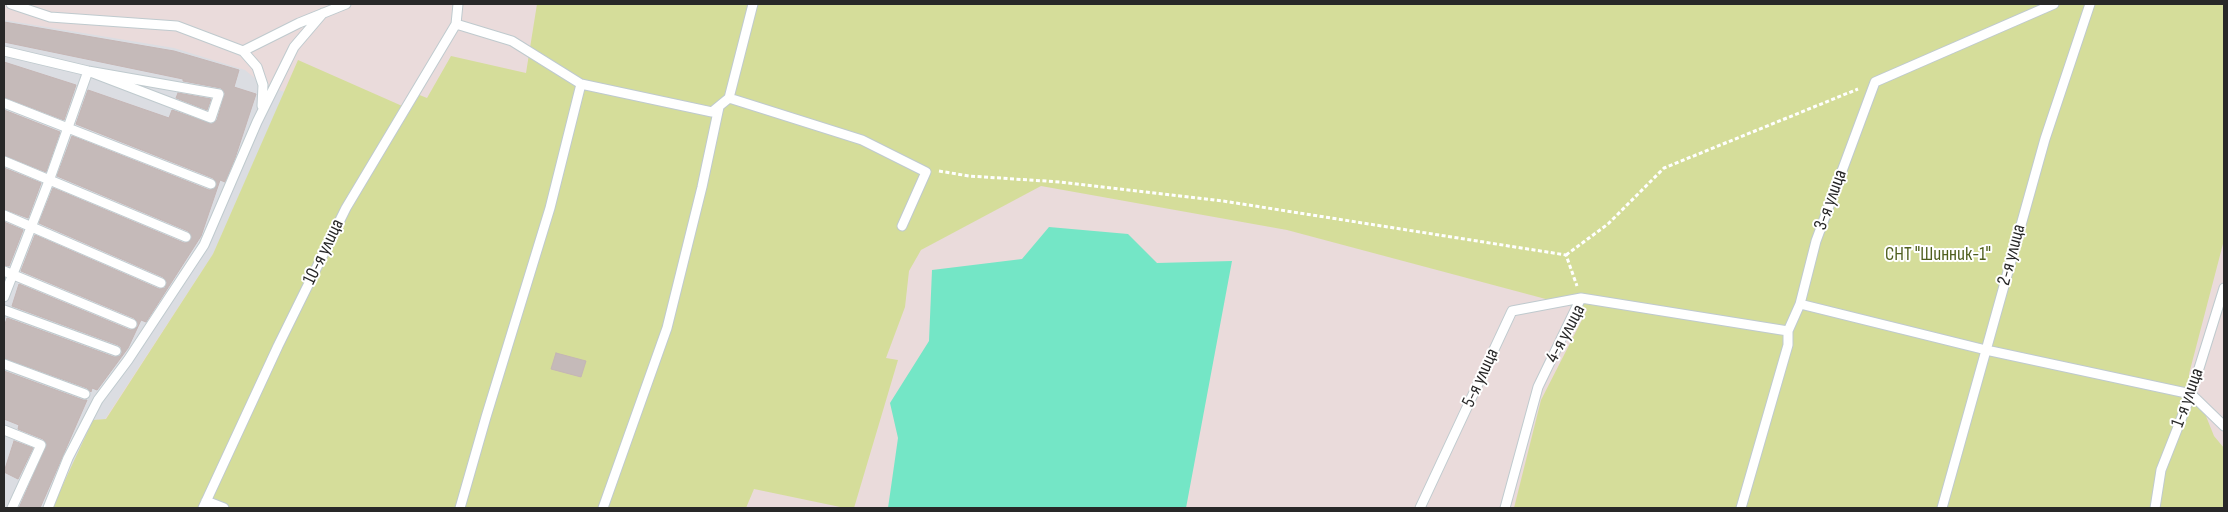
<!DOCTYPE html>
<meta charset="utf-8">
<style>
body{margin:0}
#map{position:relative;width:2228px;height:512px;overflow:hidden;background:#eadbdb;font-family:"Sofia Sans Condensed",sans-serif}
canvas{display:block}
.frame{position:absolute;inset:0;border:5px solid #282828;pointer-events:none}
</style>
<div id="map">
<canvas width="2228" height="512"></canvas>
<div class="frame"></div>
</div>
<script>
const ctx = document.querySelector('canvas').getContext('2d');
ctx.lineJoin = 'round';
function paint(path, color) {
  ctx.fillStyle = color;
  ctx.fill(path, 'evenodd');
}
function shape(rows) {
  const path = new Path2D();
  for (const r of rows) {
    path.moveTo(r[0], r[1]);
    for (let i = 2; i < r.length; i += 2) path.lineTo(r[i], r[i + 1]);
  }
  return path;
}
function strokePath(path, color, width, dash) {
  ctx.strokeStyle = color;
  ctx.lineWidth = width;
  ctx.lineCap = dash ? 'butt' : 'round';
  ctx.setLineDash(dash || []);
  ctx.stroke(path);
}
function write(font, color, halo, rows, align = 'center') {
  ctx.font = font + ' "Sofia Sans Condensed",sans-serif';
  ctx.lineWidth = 4;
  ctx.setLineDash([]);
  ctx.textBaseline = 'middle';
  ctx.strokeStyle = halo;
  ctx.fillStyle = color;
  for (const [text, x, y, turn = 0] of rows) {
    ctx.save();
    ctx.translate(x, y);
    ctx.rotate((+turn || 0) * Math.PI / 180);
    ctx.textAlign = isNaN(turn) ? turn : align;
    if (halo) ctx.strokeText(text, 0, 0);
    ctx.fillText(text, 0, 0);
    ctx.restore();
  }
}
paint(shape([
 [4,20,174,48,245,70,263,85,285,92,213,254,105,419,93,420,52,508,4,508]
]), '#dbdde2');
paint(shape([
 [537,4,2224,4,2224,240,2189,374,2214,436,2224,448,2224,508,1514,508,1541,400,1587,310,1287,230,1041,186,921,250,909,271,905,307,886,358,898,360,854,508,845,508,754,489,746,508,52,508,93,420,106,419,213,254,298,60,409,109,417,94,427,98,451,56,526,73]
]), '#d5dd9a');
paint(shape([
 [1049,227,1128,234,1157,263,1232,261,1186,508,888,508,898,438,890,403,929,341,932,270,1022,259]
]), '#74e6c6');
const building = shape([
 [4,22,174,51,239,70,234,87,256,94,235,158,225,182,220,180,201,236,146,322,141,320,128,348,97,390,92,388,91,392,87,388,4,358,4,327,7,318,114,357,120,356,122,353,121,347,118,345,12,306,19,284,130,330,135,329,138,326,137,321,134,318,21,271,35,235,159,289,165,288,167,282,163,277,39,223,53,188,184,243,189,242,192,237,188,231,57,176,72,136,209,190,214,189,217,184,213,178,76,124,88,90,169,118,172,110,212,124,217,120,225,93,221,88,183,81,183,79,4,42,4,22],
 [4,62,76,85,64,120,4,97,4,62],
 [178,93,211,99,207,110,176,98,178,93],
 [4,110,60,132,46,172,4,155,4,110],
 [4,168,41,183,28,218,4,209,4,168],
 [4,222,23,230,9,266,4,265,4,222],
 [556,353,586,361,581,377,551,369,556,353],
 [4,371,83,400,87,400,40,508,19,508,47,444,43,439,18,429,19,425,4,419,4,371],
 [14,441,33,448,18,479,4,472,14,441]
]);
paint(building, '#c5bab9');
strokePath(building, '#c5b6b5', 1);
const service = shape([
 [11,4,50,17,177,26,243,51,299,23,346,4],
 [456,24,512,41,581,84,712,112,729,98,862,140,926,172,902,226],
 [4,51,88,71,219,94,211,118,88,71],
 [243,51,257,67,263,85,262,106],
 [729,98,753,4],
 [4,103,211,184],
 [4,161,186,237],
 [4,215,161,283],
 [4,271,132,324],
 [4,297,49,181,88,71],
 [1800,304,1986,350,2191,394,2224,426],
 [4,310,116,351],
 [4,364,85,394],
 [4,430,41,445,12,508],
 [206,501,224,508],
 [48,508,68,458,98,400,128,360,204,245,257,122,294,47,323,13],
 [203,508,278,346,346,208,456,24,458,4],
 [460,508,486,417,550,208,581,84],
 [603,508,667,328,702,187,719,107],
 [1420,508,1512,311,1581,298],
 [1505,508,1538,387,1581,298,1788,331],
 [1741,508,1788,345,1788,331,1800,304,1816,241,1875,82,2054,4],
 [1942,508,2045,139,2090,4],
 [2155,508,2161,470,2191,394,2224,288]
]);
strokePath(service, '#bfcace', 11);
strokePath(shape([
 [939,171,969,176,1060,182,1223,201,1566,255,1577,286],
 [1566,255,1608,224,1664,168,1858,89]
]), '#fff', 3, [4, 2.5]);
strokePath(service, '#fff', 9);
write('19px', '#282828', '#fff', [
 ["3-я улица",1831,200,-70],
 ["10-я улица",324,252,-64],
 ["2-я улица",2012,255,-75],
 ["4-я улица",1566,334,-62],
 ["5-я улица",1481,378,-65],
 ["1-я улица",2188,398,-70]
]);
write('19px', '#4f5f1e', '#fff', [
 ["СНТ \"Шинник-1\"",1938,255]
]);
</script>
